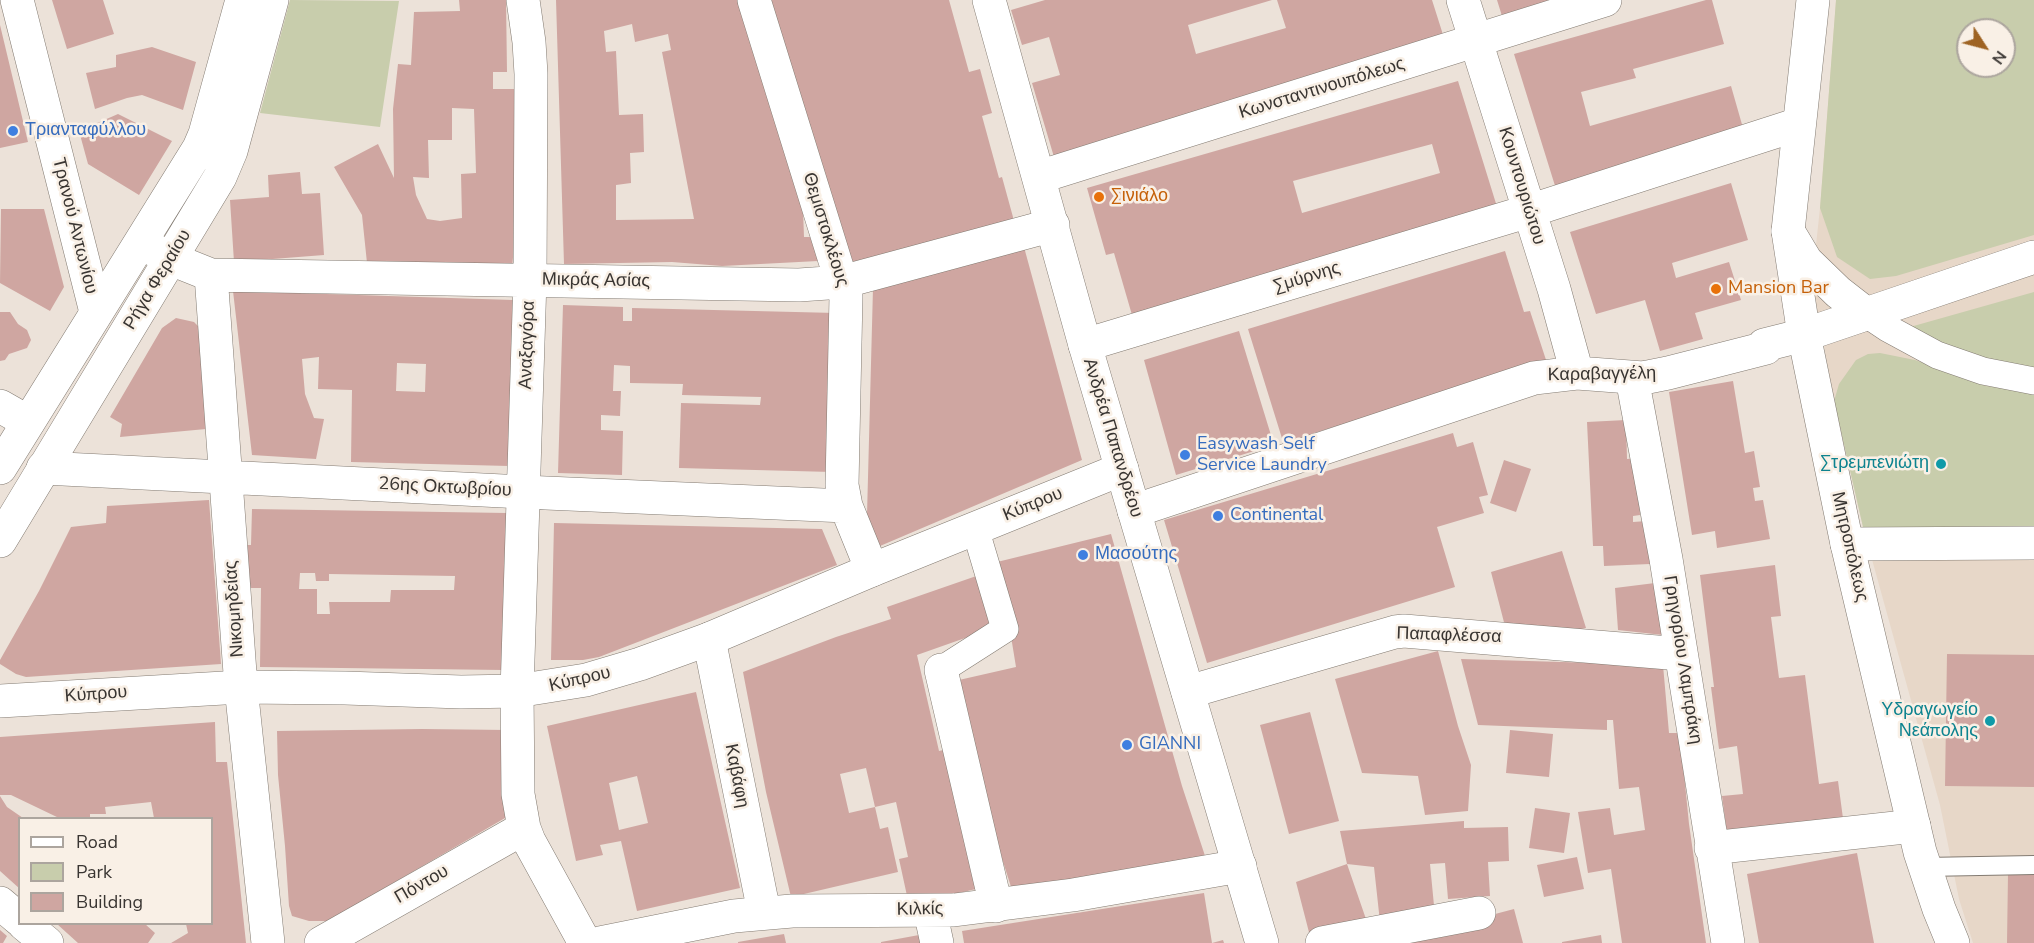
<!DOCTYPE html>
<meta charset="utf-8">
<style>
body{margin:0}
#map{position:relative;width:2034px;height:943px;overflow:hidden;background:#ece2d9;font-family:"Nunito Sans",sans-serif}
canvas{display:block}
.legend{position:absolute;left:18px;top:817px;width:195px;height:108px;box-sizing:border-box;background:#f9f0e6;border:2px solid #aca59e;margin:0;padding:8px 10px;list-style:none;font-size:18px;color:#393532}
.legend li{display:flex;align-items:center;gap:12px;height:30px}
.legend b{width:30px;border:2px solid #aca59e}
.north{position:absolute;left:1956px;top:18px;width:60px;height:60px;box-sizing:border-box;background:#f9f0e6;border:2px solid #aca59e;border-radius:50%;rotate:126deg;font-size:16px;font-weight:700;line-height:24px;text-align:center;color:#393532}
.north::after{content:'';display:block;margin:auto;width:21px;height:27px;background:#9e6323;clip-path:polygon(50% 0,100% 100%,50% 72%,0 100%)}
</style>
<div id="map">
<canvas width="2034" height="943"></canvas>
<ul class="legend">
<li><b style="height:8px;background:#fff"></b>Road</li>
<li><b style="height:16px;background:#c8cdac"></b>Park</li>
<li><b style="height:16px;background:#cfa6a1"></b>Building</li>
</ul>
<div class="north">N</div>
</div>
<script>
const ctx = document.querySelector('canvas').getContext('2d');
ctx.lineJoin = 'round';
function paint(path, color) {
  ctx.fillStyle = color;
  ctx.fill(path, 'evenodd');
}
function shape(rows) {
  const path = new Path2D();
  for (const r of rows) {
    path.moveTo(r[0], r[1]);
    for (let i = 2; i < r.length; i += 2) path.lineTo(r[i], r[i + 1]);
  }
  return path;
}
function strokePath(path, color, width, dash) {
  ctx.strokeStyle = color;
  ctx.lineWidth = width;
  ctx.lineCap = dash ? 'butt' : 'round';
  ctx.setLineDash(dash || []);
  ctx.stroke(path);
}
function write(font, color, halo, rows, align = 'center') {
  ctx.font = font + ' "Nunito Sans",sans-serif';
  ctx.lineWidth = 5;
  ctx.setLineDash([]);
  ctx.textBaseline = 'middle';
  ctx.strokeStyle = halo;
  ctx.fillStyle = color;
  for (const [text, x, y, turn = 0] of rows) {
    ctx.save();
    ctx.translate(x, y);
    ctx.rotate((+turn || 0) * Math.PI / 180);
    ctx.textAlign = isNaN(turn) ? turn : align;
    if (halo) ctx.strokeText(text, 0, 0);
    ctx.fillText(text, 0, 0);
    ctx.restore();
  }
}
paint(shape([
 [1836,0,2034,0,2034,943,1973,943,1959,899,1940,805,1863,527,1834,401,1812,282,1820,208],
 [1968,30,2004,30,2004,66,1968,66]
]), '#e7d7c8');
paint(shape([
 [290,0,399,1,380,127,260,113],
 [1836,0,2034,0,2034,235,1896,276,1870,279,1837,257,1820,208],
 [1968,30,2004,30,2004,66,1968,66],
 [2034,292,2034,368,2014,366,1967,353,1907,329,1910,327],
 [1880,353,1915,360,1986,386,2034,392,2034,530,1863,527,1834,401,1839,384,1856,360,1868,354]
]), '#c8cdac');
paint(shape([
 [52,0,103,0,114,34,67,49],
 [459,0,506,0,507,72,493,72,493,89,515,89,517,216,512,268,367,263,362,215,334,167,378,144,394,178,393,109,398,64,411,65,414,12,460,11],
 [452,108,474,109,476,173,461,174,462,218,440,221,427,219,416,195,413,177,429,178,428,140,452,140],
 [556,0,744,0,803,210,804,237,816,237,818,261,722,266,672,262,564,264],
 [632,24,635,42,668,34,671,50,662,52,694,219,616,220,616,185,631,183,630,153,644,152,643,114,619,115,616,51,606,52,604,31],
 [763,0,949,0,969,72,980,69,992,113,982,116,999,178,1002,177,1016,228,845,273],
 [1045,0,1272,0,1188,25,1196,54,1286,28,1277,0,1432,0,1445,41,1054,157,1032,83,1060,75,1049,37,1022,45,1011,10],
 [1497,0,1547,0,1548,4,1502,16],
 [1706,0,1712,0,1724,44,1633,69,1636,78,1581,92,1590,126,1731,86,1745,135,1556,189,1514,54],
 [0,25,28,142,0,148],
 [152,47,196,62,183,110,142,95,127,98,95,109,86,73,116,67,116,55],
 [1458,81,1498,210,1132,315,1114,253,1106,255,1087,188],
 [1432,144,1440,173,1302,213,1293,181],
 [118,114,172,141,139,195,88,164,79,131],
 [300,172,302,194,320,193,324,255,234,262,230,200,269,197,268,175],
 [1731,183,1748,240,1672,263,1676,278,1729,262,1741,300,1695,313,1703,339,1660,351,1645,300,1596,314,1570,232],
 [1,209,44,209,64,287,50,311,0,283],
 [1024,247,1082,460,880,546,867,515,873,288],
 [1505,251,1524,312,1530,311,1547,363,1314,433,1285,448,1248,329],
 [233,291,513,300,509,466,351,462,352,390,318,389,319,357,302,359,305,394,314,418,324,419,316,459,252,455],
 [397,363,426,364,425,392,396,391],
 [563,305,623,307,623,321,632,321,632,308,836,313,832,472,679,468,681,403,760,405,761,397,682,395,683,384,630,383,630,366,614,365,613,391,621,391,620,416,601,415,601,430,623,431,622,475,558,473],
 [0,312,10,312,18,324,27,330,31,340,27,348,9,354,5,360,0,361],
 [176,318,194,322,199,327,206,429,120,437,122,424,110,417,162,328],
 [1239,331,1274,445,1176,475,1144,360],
 [1733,381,1745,453,1754,451,1760,487,1753,488,1755,501,1763,500,1770,539,1717,548,1715,531,1692,535,1669,392],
 [1626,420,1627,459,1638,458,1640,515,1633,516,1633,522,1647,521,1650,564,1604,566,1603,546,1593,546,1587,422],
 [1453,433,1457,447,1473,442,1488,495,1479,497,1484,513,1437,527,1455,587,1207,663,1164,520],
 [1504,460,1531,469,1516,512,1490,503],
 [209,500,221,664,26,677,16,674,0,664,0,660,39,591,71,527,106,523,107,506],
 [252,509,507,513,504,670,260,667,261,588,243,588,244,545,251,545],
 [300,573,315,573,316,581,329,581,329,574,455,576,454,590,391,590,390,602,329,602,330,614,317,614,317,589,299,589],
 [554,523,822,529,837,565,599,657,583,660,551,660],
 [1111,534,1182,786,1209,868,1012,890,992,827,959,680,1016,667,1008,618,993,563],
 [1562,551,1586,628,1556,634,1506,630,1491,572],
 [1775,565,1781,616,1771,617,1779,678,1805,675,1819,784,1838,781,1844,826,1728,841,1722,796,1743,794,1737,746,1719,749,1711,687,1714,687,1700,575],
 [985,573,1002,625,917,655,939,751,948,749,980,888,909,905,899,859,908,857,896,802,875,807,880,829,888,827,898,872,791,897,766,792,743,672,836,637,891,619,887,607],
 [866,768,875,807,849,813,840,774],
 [1655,583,1663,635,1618,630,1615,588],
 [1438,651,1458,726,1471,765,1468,811,1425,815,1418,776,1362,773,1335,679],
 [1947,654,2034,655,2034,787,1945,786],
 [1461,659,1663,665,1669,733,1680,733,1689,824,1706,943,1622,943,1611,869,1588,873,1578,812,1610,808,1614,835,1645,830,1639,787,1619,789,1613,720,1607,720,1607,730,1478,725],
 [696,692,740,888,637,911,621,841,600,845,603,855,576,861,547,726],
 [637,776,648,823,619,830,609,783],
 [1310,712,1339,821,1289,834,1260,725],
 [215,722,216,762,227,762,246,943,171,943,188,933,186,924,212,924,212,818,154,818,151,802,105,807,106,814,90,814,90,818,59,818,11,795,0,795,0,737],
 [422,729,507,730,505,818,328,921,309,921,292,916,289,906,285,846,278,775,277,731],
 [1510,730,1553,734,1549,777,1506,773],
 [0,796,7,807,23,818,20,818,20,889,0,871],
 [1535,808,1570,813,1564,853,1529,848],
 [1464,821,1464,828,1508,827,1509,861,1488,862,1490,896,1448,899,1445,863,1430,864,1435,916,1380,922,1374,867,1347,864,1367,922,1311,940,1296,882,1347,864,1340,831],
 [1857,853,1874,943,1759,943,1747,874],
 [1577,857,1584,889,1544,897,1537,865],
 [2034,873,2034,943,2007,943,2008,874],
 [1204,893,1212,943,1223,940,1224,943,964,943,962,931],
 [1514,909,1523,943,1393,943,1412,936],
 [57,924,145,924,155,933,148,943,78,943],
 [0,930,7,936,3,943,0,943],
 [784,934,786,943,738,943,738,942],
 [919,935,921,943,881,943,881,942],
 [1601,935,1602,943,1562,943,1562,942]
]), '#cfa6a1');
const service = shape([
 [1925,867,2034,865]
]);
const pedestrian = shape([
 [1865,313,1889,329,1937,355,1983,371,2034,381],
 [941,670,1005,629,975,528]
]);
const minor = shape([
 [17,0,96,312],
 [523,0,529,42,531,74,530,279,517,691,518,794,524,828,529,841,585,943],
 [754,0,846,296,842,485,846,506,872,570],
 [1463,0,1554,289,1577,373],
 [1039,177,1605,0],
 [1788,231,1806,261,1838,292,1865,313],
 [145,245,171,259,211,275,799,285,842,282,1053,225],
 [211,275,241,687,268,943],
 [1085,345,1529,211,1799,124],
 [1632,378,1666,559,1728,943],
 [0,406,28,422],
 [43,468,523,492,846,506],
 [1134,511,1534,378,1577,373,1643,378,1668,373,1766,348,1764,345,1804,335,2034,257],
 [1847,544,2034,543],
 [709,639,764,912],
 [941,670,996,906],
 [1188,692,1395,632,1404,631,1681,654],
 [1711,848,1914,826],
 [0,903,20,920],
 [930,911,937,943],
 [24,924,47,943],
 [321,943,524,828],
 [600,943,734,916,792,911,954,910,1073,895,1240,866],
 [1322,943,1479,913]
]);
const tertiary = shape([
 [1813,0,1788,231,1804,335,1847,544,1920,852,1939,909,1953,943],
 [0,468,199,148,205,134,242,0],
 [0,541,220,177,231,151,272,0],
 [0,701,241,687,345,688,461,692,517,691,586,680,640,664,709,639,872,570,1122,469]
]);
const secondary = shape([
 [989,0,1085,345,1262,943]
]);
strokePath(service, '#837b72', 20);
strokePath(pedestrian, '#837b72', 28);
strokePath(minor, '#837b72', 34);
strokePath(tertiary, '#837b72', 34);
strokePath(secondary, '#837b72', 34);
strokePath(service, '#fff', 18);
strokePath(pedestrian, '#fff', 27);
strokePath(minor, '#fff', 33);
strokePath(tertiary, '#fff', 33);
strokePath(secondary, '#fff', 33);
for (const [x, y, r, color] of [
 [13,131,6,"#3f7fe0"],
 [1099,197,6,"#e8710a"],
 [1716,289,6,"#e8710a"],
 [1185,455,6,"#3f7fe0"],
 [1941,464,6,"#0f9aa8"],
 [1218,516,6,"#3f7fe0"],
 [1083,555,6,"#3f7fe0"],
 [1990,721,6,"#0f9aa8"],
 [1127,745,6,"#3f7fe0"]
]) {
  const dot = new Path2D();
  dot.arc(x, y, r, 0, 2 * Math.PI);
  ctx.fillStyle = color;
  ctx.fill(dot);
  strokePath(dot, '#f9f0e6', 2);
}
write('18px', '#393532', '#f9f0e6', [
 ["Κωνσταντινουπόλεως",1322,89,-17],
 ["Κουντουριώτου",1521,186,73],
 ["Τρανού Αντωνίου",74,226,76],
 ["Θεμιστοκλέους",825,230,73],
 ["Σμύρνης",1307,278,-17],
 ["Ρήγα Φεραίου",158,280,-59],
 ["Μικράς Ασίας",596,281,1],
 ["Αναξαγόρα",528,345,-88],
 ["Καραβαγγέλη",1602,375,-1],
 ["Ανδρέα Παπανδρέου",1112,438,73],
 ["26ης Οκτωβρίου",445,488,3],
 ["Κύπρου",1033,505,-22],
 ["Μητροπόλεως",1849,547,77],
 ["Νικομηδείας",235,609,-94],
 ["Παπαφλέσσα",1449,636,2],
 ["Γρηγορίου Λαμπράκη",1682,660,81],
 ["Κύπρου",580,680,-13],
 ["Κύπρου",96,695,-4],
 ["Καβάφη",736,776,79],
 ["Πόντου",422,885,-30],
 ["Κιλκίς",920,910,-1]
]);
write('18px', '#366cbe', '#f9f0e6', [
 ["Τριανταφύλλου",25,131],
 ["Easywash Self",1197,445],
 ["Service Laundry",1197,466],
 ["Continental",1230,516],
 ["Μασούτης",1095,555],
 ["GIANNI",1139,745]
], 'left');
write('18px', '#c56008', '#f9f0e6', [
 ["Σινιάλο",1111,197],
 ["Mansion Bar",1728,289]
], 'left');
write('18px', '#0d838f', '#f9f0e6', [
 ["Στρεμπενιώτη",1929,464],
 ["Υδραγωγείο",1978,711],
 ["Νεάπολης",1978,732]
], 'right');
</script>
